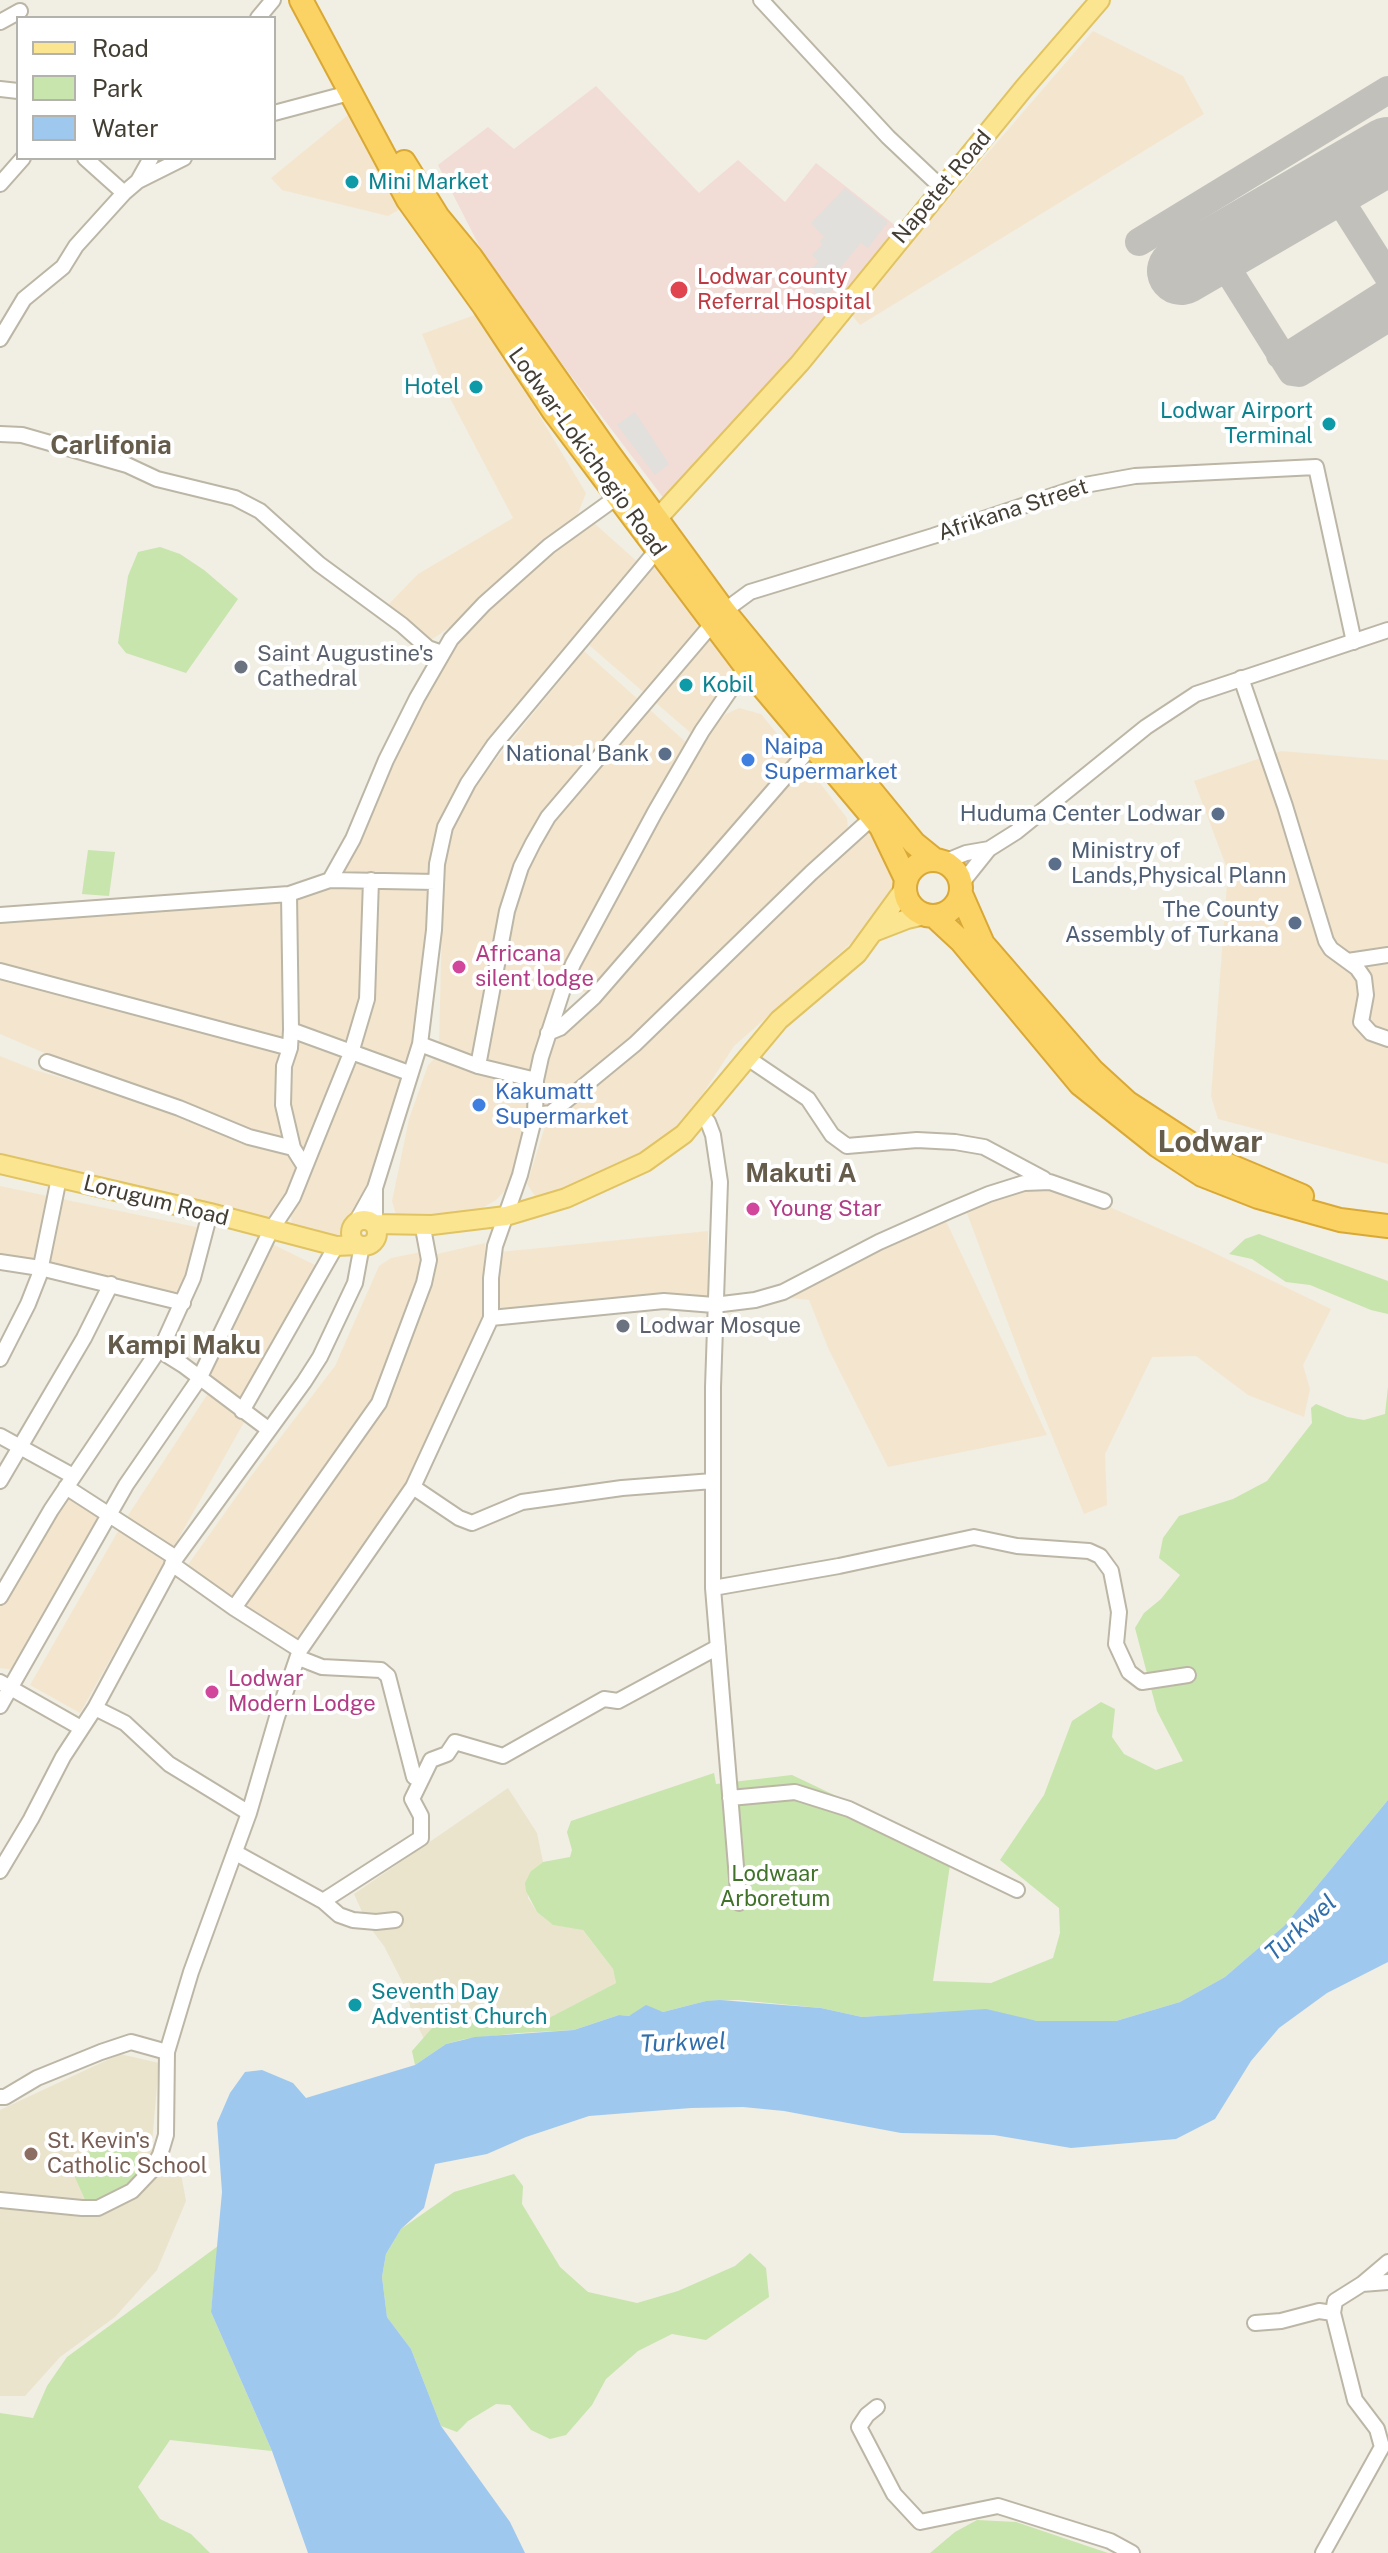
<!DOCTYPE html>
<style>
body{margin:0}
#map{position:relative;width:1388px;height:2553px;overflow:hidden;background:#f1eee3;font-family:"Public Sans",sans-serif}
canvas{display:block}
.legend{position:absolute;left:16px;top:16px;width:260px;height:144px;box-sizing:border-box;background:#fff;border:2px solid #b4b2ad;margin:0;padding:10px 14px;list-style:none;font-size:24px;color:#433e33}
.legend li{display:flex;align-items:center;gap:16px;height:40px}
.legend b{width:40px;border:2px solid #b4b2ad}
</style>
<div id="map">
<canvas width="1388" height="2553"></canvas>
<ul class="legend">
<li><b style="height:10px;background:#fce591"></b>Road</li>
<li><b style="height:22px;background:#c7e5ac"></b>Park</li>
<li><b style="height:22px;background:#9fc8ee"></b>Water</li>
</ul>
</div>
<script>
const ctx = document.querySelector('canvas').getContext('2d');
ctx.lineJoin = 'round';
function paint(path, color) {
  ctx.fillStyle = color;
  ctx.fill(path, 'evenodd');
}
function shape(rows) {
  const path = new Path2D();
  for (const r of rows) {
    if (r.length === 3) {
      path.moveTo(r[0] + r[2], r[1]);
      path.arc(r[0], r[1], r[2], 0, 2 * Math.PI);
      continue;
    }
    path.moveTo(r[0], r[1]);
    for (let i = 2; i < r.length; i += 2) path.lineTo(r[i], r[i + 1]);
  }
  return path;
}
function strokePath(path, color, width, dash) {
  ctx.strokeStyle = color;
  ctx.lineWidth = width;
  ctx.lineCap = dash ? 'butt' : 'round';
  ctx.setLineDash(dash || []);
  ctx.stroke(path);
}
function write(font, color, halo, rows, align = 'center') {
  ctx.font = font + ' "Public Sans",sans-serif';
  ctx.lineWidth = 8;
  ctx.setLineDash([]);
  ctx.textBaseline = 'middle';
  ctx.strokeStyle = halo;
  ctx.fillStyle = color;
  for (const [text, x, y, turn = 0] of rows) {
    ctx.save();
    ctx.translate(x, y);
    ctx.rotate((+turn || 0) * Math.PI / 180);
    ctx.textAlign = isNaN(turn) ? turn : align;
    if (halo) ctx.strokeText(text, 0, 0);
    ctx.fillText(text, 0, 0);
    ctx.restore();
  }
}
paint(shape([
 [1093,31,1183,76,1204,114,860,325,850,313],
 [353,111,409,204,388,216,282,190,271,178],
 [483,312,536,410,586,493,575,521,532,549,456,623,428,642,385,608,418,574,513,518,442,383,422,334],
 [594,523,641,565,456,795,429,879,341,873,398,743,467,624,578,530],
 [663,565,732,667,730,677,692,734,589,645,653,568],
 [584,651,688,744,587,923,541,1031,532,1067,525,1071,473,1060,439,1044,443,882,447,841,460,809,477,783],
 [739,708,761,714,796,757,631,951,586,993,575,987,577,974,598,928,643,843,709,732,726,714],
 [1281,751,1388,760,1388,1164,1218,1119,1211,1096,1228,871,1194,781],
 [806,765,847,818,848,830,605,1064,546,1109,541,1101,542,1068,552,1044,792,773],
 [874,824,915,875,874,923,734,1046,687,1118,657,1146,630,1161,574,1185,535,1196,527,1184,547,1120,812,877],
 [371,884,362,1004,306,1152,297,1145,286,1104,298,1020,296,897,315,887],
 [374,884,429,889,429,1022,360,1226,344,1240,292,1228,291,1213,361,1029],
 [279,900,281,904,287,975,288,1144,89,1072,0,1034,0,919],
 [0,1056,35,1070,138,1100,291,1153,297,1169,278,1235,22,1164,0,1154],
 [434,1059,522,1088,531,1103,511,1184,496,1200,474,1213,409,1224,397,1218,392,1201,409,1119,428,1065],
 [0,1186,201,1228,181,1298,0,1258],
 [1044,1187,1082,1195,1204,1248,1331,1309,1303,1365,1310,1389,1304,1417,1248,1395,1196,1356,1152,1357,1105,1454,1107,1505,1084,1514,1030,1382,965,1208,1003,1191],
 [944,1217,1047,1435,888,1467,829,1350,809,1300,790,1298,787,1292],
 [708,1231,708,1297,590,1302,506,1314,497,1305,500,1252],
 [268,1242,317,1266,316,1273,245,1399,226,1393,203,1374],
 [485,1243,484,1317,437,1423,396,1502,295,1640,238,1606,381,1405,410,1341,437,1254],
 [426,1251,423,1274,374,1402,232,1603,185,1569,251,1476,335,1366,379,1266,391,1258],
 [209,1392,247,1417,80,1713,30,1685,121,1526],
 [65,1495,111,1521,110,1529,62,1613,32,1659,23,1671,0,1668,0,1600]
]), '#f4e6ce');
paint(shape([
 [508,1788,537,1833,543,1862,531,1871,528,1898,537,1912,553,1925,582,1929,613,1969,616,1983,548,2019,478,2020,432,2028,424,2039,412,2014,406,1989,384,1946,368,1925,354,1894],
 [120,2054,159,2063,152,2143,179,2163,186,2201,157,2270,115,2317,60,2357,25,2396,0,2396,0,2110]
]), '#eae4cd');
paint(shape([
 [596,86,699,193,738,160,785,202,816,163,901,230,668,504,531,323,485,257,438,165,488,127,514,149]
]), '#f2dcd6');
paint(shape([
 [160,547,180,554,204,570,238,599,186,673,126,653,118,643,128,576,138,552],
 [88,850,115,852,109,896,82,894],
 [1259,1234,1388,1281,1388,1314,1371,1310,1310,1285,1286,1282,1252,1259,1229,1254,1245,1239],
 [1388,1387,1388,1800,1284,1926,1225,1977,1180,2002,1116,2021,1037,2021,946,2012,862,2017,821,2008,738,2000,706,2001,663,2012,655,2010,629,2016,619,2015,574,2030,519,2033,465,2039,446,2044,415,2065,412,2051,432,2028,456,2021,547,2019,616,1983,613,1969,583,1930,553,1925,537,1912,526,1891,525,1883,531,1871,543,1862,570,1857,572,1850,567,1832,571,1821,714,1773,716,1784,792,1775,952,1851,933,1981,991,1983,1053,1958,1060,1933,1059,1908,1000,1860,1044,1795,1072,1721,1101,1702,1115,1709,1112,1737,1124,1754,1156,1770,1183,1761,1157,1711,1135,1628,1144,1613,1161,1599,1180,1575,1159,1558,1163,1538,1179,1516,1233,1499,1267,1481,1312,1423,1311,1408,1316,1404,1347,1417,1364,1420,1385,1414],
 [126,2137,133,2143,143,2166,140,2179,108,2200,87,2204,69,2164,73,2158],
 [514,2174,523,2186,522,2204,560,2267,588,2292,637,2303,678,2291,735,2266,750,2253,766,2268,769,2297,706,2340,672,2334,638,2351,606,2379,592,2405,566,2435,550,2439,531,2430,510,2405,496,2404,468,2421,457,2432,441,2426,411,2349,387,2317,382,2277,386,2254,401,2229,454,2192],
 [218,2246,211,2312,272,2451,170,2440,138,2487,160,2519,191,2534,210,2553,0,2553,0,2413,33,2418,47,2386,67,2357],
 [977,2520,1016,2522,1108,2553,930,2553,955,2532]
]), '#c7e5ac');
paint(shape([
 [845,188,888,222,868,248,861,243,840,268,846,275,822,301,804,277,818,261,812,255,822,245,820,241,824,237,811,223],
 [635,412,669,464,655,475,617,425]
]), '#e2e0dc');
paint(shape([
 [1388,1800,1388,1962,1327,1993,1279,2028,1251,2061,1215,2119,1176,2139,1071,2148,994,2135,901,2133,784,2111,743,2107,691,2108,589,2116,526,2137,487,2154,435,2164,424,2208,401,2229,386,2254,382,2277,387,2317,411,2349,441,2426,510,2522,525,2553,308,2553,272,2451,211,2312,222,2192,217,2123,230,2093,245,2072,262,2070,293,2083,306,2098,415,2065,446,2044,475,2037,574,2030,619,2015,629,2016,646,2005,663,2012,706,2001,720,2000,821,2008,862,2017,986,2009,1037,2021,1116,2021,1180,2002,1225,1977,1284,1926]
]), '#9fc8ee');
strokePath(shape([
 [1331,186,1388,276],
 [1139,242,1388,90],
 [1216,251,1292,372,1299,373,1388,318],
 [1280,355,1289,355,1388,292]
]), '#c2c0bb', 28);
strokePath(shape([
 [1181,271,1388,151]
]), '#c2c0bb', 68);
const minor = shape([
 [761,0,888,137,942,188],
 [258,18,273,0],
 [0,22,20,11],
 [0,89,18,91],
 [274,113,353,92],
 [85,158,124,193],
 [138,181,151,158],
 [0,184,23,158],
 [0,339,24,299,63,267,76,246,124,193,138,181,184,158],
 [0,434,22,435,127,465,157,479,235,498,260,511,319,564,402,625,428,648,442,653],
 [724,611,750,592,933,536,1085,485,1135,476,1316,467,1354,642],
 [1241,678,1285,806,1326,941,1331,949,1357,968,1364,978,1366,995,1361,1022,1371,1033,1388,1039],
 [944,862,966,853,989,849,1016,832,1146,727,1196,694,1388,630],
 [330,880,353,839,386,760,417,698,451,639,484,604,549,546,617,497],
 [961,884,989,849],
 [0,915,289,894,330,880,436,882],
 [1348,961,1388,955],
 [0,971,290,1048],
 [291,1030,409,1073],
 [548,1033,560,1028,594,997,812,746],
 [420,1044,478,1066,536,1080],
 [746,1057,808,1099,832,1135,847,1146,917,1140,955,1142,984,1147,1044,1179],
 [47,1062,179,1108,249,1137,293,1148],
 [478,1066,507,911,521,867,533,843,548,817,713,623],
 [535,1115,551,1113,635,1044,811,873,873,817],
 [701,1115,708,1122,713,1135,720,1182,713,1387,713,1588,739,1903],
 [305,1167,351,1053,367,999,371,880],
 [355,1224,375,1188],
 [375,1224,375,1188,420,1044,434,930,437,864,445,827,468,783,494,745,657,550],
 [0,1262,40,1268,183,1303],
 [491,1318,664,1301,714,1305,755,1300,783,1292,879,1242,951,1210,989,1194,1024,1183,1050,1182,1104,1201],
 [159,1350,183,1365,268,1429],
 [0,1359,28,1304,39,1276,59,1178],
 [242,1411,336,1246],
 [0,1436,73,1476],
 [0,1481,84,1338,111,1284],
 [66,1487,176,1558],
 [413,1487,459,1518,472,1523,522,1502,622,1488,713,1481],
 [172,1564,234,1608,300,1650],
 [713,1588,839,1566,974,1537,1017,1546,1089,1551,1100,1556,1111,1571,1119,1612,1116,1644,1129,1672,1142,1682,1188,1675],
 [0,1597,51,1510,164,1342,193,1278,210,1213],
 [234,1608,379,1403,424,1283,429,1260,423,1228],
 [299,1658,322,1667,381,1670,388,1676,414,1777],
 [0,1682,81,1728],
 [0,1706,126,1485,199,1379,271,1230,293,1197,305,1167,293,1148,283,1105,284,1066,290,1048,291,1030,289,894],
 [95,1708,125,1723,169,1764,249,1813],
 [730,1798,795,1792,849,1809,1017,1890],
 [236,1853,323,1901,339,1915,353,1920,376,1922,395,1920],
 [0,1871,31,1819,63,1757,95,1708,176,1558,304,1382,320,1357,355,1283,362,1245],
 [323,1901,421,1838,421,1816,412,1799,431,1760,447,1754,455,1742,503,1756,604,1699,618,1701,718,1647],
 [0,2097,5,2097,37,2078,101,2052,131,2042,167,2052],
 [0,2200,82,2208,98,2208,132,2191,151,2171,160,2155,166,2135,167,2052,191,1972,249,1813,277,1717,300,1650,413,1487,491,1318,491,1278,495,1246,520,1175,535,1115,536,1080,541,1057,562,992,573,964,655,812,702,731,746,667],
 [1362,2284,1388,2282],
 [1255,2323,1281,2321,1319,2311,1333,2313],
 [877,2407,867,2415,859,2427,894,2494,920,2522,998,2506,1110,2541,1132,2553],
 [1323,2553,1382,2447,1377,2429,1355,2400,1333,2313,1335,2301,1362,2284,1388,2262]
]);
const major = shape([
 [658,518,800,363,1024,88,1100,0],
 [876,931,907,919,925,915],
 [0,1164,210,1213,336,1246,358,1245],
 [364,1233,13],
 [375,1224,432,1225,506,1216,566,1198,645,1162,684,1134,779,1020,857,954,905,888]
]);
const highway = shape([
 [301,0,408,200,484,306,554,412,746,667,881,827,906,879],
 [404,162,438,217,471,257,607,451,724,611,914,843,935,860],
 [933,888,28],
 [961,894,983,944,1092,1070,1128,1103,1214,1159,1302,1196],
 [934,916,961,941,1080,1084,1158,1146,1202,1175,1258,1197,1340,1220,1388,1226]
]);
strokePath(minor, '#bcb6a6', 18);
strokePath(major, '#e0c362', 22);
strokePath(highway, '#d9a835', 26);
strokePath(minor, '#fff', 14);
strokePath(major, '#fce591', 18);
strokePath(highway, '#fbd365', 22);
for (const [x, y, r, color] of [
 [352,182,8,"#0f9aa8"],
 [679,290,10,"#e0444e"],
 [476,387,8,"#0f9aa8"],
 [1329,424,8,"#0f9aa8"],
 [241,667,8,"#6b7280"],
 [686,685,8,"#0f9aa8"],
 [665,754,8,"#5c6f8a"],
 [748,760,8,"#3f7fe0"],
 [1218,814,8,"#5c6f8a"],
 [1055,864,8,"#5c6f8a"],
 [1295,923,8,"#5c6f8a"],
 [459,967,8,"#d1479c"],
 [479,1105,8,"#3f7fe0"],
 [753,1209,8,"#d1479c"],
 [623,1326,8,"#6b7280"],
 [212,1692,8,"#d1479c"],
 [355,2005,8,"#0f9aa8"],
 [31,2154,8,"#8d6e63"]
]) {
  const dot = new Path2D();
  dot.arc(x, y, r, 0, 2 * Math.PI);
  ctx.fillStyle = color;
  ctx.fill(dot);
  strokePath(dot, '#fff', 3);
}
write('22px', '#0d838f', '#fff', [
 ["Mini Market",368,182],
 ["Hotel",460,387,"right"],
 ["Lodwar Airport",1313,411,"right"],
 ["Terminal",1313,436,"right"],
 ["Kobil",702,685],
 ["Seventh Day",371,1992],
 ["Adventist Church",371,2017]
], 'left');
write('22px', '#433e33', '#fff', [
 ["Napetet Road",942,187,-50],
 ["Lodwar-Lokichogio Road",587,452,54],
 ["Afrikana Street",1013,510,-18],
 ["Lorugum Road",156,1201,14]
]);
write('22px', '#be3a42', '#fff', [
 ["Lodwar county",697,277],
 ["Referral Hospital",697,302]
], 'left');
write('22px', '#5b616d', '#fff', [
 ["Saint Augustine's",257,654],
 ["Cathedral",257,679],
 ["Lodwar Mosque",639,1326]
], 'left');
write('22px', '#366cbe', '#fff', [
 ["Naipa",764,747],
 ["Supermarket",764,772],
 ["Kakumatt",495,1092],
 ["Supermarket",495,1117]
], 'left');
write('22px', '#4e5e75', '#fff', [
 ["National Bank",649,754],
 ["Huduma Center Lodwar",1202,814],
 ["Ministry of",1071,851,"left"],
 ["Lands,Physical Plann",1071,876,"left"],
 ["The County",1279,910],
 ["Assembly of Turkana",1279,935]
], 'right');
write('22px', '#b23c85', '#fff', [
 ["Africana",475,954],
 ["silent lodge",475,979],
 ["Young Star",769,1209],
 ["Lodwar",228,1679],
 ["Modern Lodge",228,1704]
], 'left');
write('22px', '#407229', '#fff', [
 ["Lodwaar",775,1874],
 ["Arboretum",775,1899]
]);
write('22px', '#785e54', '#fff', [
 ["St. Kevin's",47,2141],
 ["Catholic School",47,2166]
], 'left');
write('italic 24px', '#306fab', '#fff', [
 ["Turkwel",1301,1928,-42],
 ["Turkwel",683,2043,-2]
]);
write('bold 26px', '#655c4b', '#fff', [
 ["Carlifonia",111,446],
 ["Makuti A",801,1174],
 ["Kampi Maku",184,1346]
]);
write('bold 30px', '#655c4b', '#fff', [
 ["Lodwar",1210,1143]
]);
</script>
